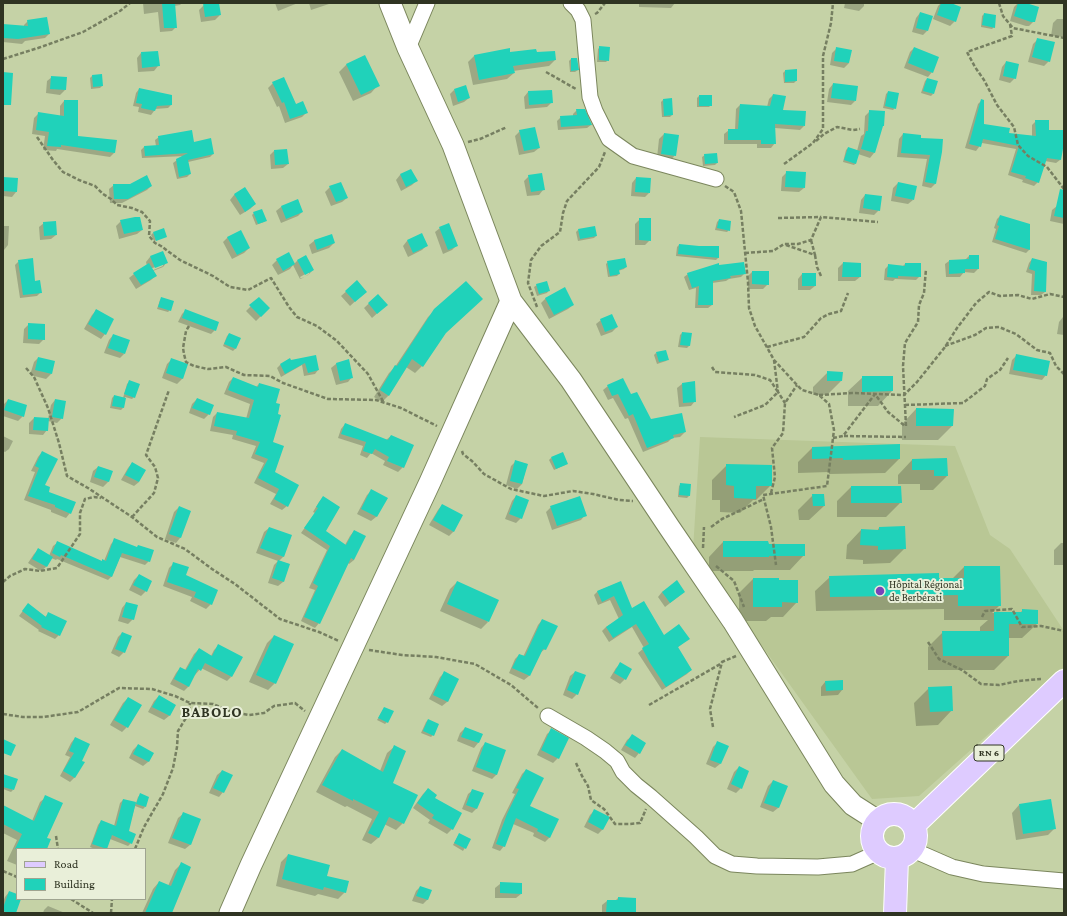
<!DOCTYPE html>
<meta charset="utf-8">
<style>
body{margin:0}
#map{position:relative;width:1067px;height:916px;overflow:hidden;background:#c5d2a6;font-family:"Crimson Pro",serif}
canvas{display:block}
.frame{position:absolute;inset:0;border:4px solid #2f3422;pointer-events:none}
.legend{position:absolute;left:16px;top:848px;width:130px;height:52px;box-sizing:border-box;background:#e9efd9;border:1px solid #9fa490;margin:0;padding:5px 7px;list-style:none;font-size:12px;color:#2f3422}
.legend li{display:flex;align-items:center;gap:8px;height:20px}
.legend b{width:20px;border:1px solid #9fa490}
</style>
<div id="map">
<canvas width="1067" height="916"></canvas>
<div class="frame"></div>
<ul class="legend">
<li><b style="height:5px;background:#decbff"></b>Road</li>
<li><b style="height:11px;background:#20d2ba"></b>Building</li>
</ul>
</div>
<script>
const ctx = document.querySelector('canvas').getContext('2d');
ctx.lineJoin = 'round';
function paint(path, color) {
  ctx.fillStyle = color;
  ctx.fill(path, 'evenodd');
}
function shape(rows) {
  const path = new Path2D();
  for (const r of rows) {
    if (r.length === 3) {
      path.moveTo(r[0] + r[2], r[1]);
      path.arc(r[0], r[1], r[2], 0, 2 * Math.PI);
      continue;
    }
    path.moveTo(r[0], r[1]);
    for (let i = 2; i < r.length; i += 2) path.lineTo(r[i], r[i + 1]);
  }
  return path;
}
function strokePath(path, color, width, dash) {
  ctx.strokeStyle = color;
  ctx.lineWidth = width;
  ctx.lineCap = dash ? 'butt' : 'round';
  ctx.setLineDash(dash || []);
  ctx.stroke(path);
}
function write(font, color, halo, rows, align = 'center') {
  ctx.font = font + ' "Crimson Pro",serif';
  ctx.lineWidth = 4;
  ctx.setLineDash([]);
  ctx.textBaseline = 'middle';
  ctx.strokeStyle = halo;
  ctx.fillStyle = color;
  for (const [text, x, y, turn = 0] of rows) {
    ctx.save();
    ctx.translate(x, y);
    ctx.rotate((+turn || 0) * Math.PI / 180);
    ctx.textAlign = isNaN(turn) ? turn : align;
    if (halo) ctx.strokeText(text, 0, 0);
    ctx.fillText(text, 0, 0);
    ctx.restore();
  }
}
paint(shape([
 [700,437,955,446,990,535,1010,549,1064,631,1064,667,919,796,872,799,693,550]
]), '#b9c795');
paint(shape([
 [143,3,182,3,180,5,174,6,176,27,172,31,160,32,158,12,144,14],
 [275,3,298,3,278,11],
 [309,3,332,3,311,10],
 [639,3,675,3,671,8,639,7],
 [845,3,864,3,864,6,859,11,844,8],
 [941,3,948,3,955,21,950,26,933,19,938,6],
 [1018,3,1022,3,1034,21,1029,26,1026,26,1010,21,1014,7],
 [204,5,220,15,215,20,201,22,199,10],
 [920,13,927,31,923,35,912,32,916,18],
 [984,14,994,27,992,29,981,27,982,16],
 [1057,19,1064,19,1064,37,1051,36,1053,23],
 [28,21,49,34,45,38,25,41,22,44,3,42,3,25,24,27,24,25],
 [1038,39,1049,61,1044,66,1028,62,1033,44],
 [600,47,608,60,606,62,597,62,598,49],
 [837,48,849,63,844,68,830,65,832,53],
 [914,48,932,72,928,77,904,68,910,52],
 [141,53,158,66,154,71,138,72,137,58],
 [510,53,536,53,555,60,549,66,513,71,514,73,507,79,473,85,468,62,474,56],
 [364,56,378,85,371,93,353,101,339,72,346,65],
 [571,59,576,59,578,70,575,72,570,72,569,61],
 [1006,62,1015,78,1010,83,999,80,1002,67],
 [785,71,796,81,794,83,784,83,783,73],
 [101,75,102,86,100,88,91,89,90,78,92,76],
 [52,77,66,78,65,90,60,95,46,93,47,81],
 [283,78,296,105,307,112,302,117,285,123,279,106,277,107,268,88,273,83],
 [927,79,933,94,931,96,921,93,925,81],
 [833,84,855,101,851,105,827,102,829,89],
 [139,89,171,105,168,108,155,109,154,111,151,115,138,112,139,107,133,106,136,93],
 [454,90,469,98,464,102,453,106,450,94],
 [528,92,552,102,547,107,525,109,524,97],
 [888,92,895,108,893,110,883,108,886,94],
 [773,95,782,110,804,126,800,130,775,128,775,143,771,148,757,148,757,144,724,144,724,134,729,130,735,130,736,109,740,105,767,107,769,99],
 [699,96,711,105,709,107,697,107,697,98],
 [663,100,672,115,670,117,662,117,661,102],
 [982,100,983,125,1008,134,1032,136,1032,125,1036,121,1048,131,1060,160,1056,163,1045,161,1038,182,1034,186,1022,182,1023,180,1008,175,1016,149,982,143,976,151,965,148,978,104],
 [64,101,77,137,116,141,114,153,110,157,57,149,56,151,43,150,45,136,32,134,34,118,39,113,60,116,60,106],
 [577,110,591,125,587,128,558,130,557,121,561,117,573,116,573,114],
 [870,111,881,127,874,153,870,158,858,154,856,163,854,165,843,162,846,150,848,148,857,151,861,136,864,134,865,116],
 [520,131,539,148,534,152,519,155,515,136],
 [664,134,675,155,671,160,657,158,659,139],
 [903,134,920,139,942,140,935,184,931,188,922,186,927,159,897,157,899,139],
 [159,137,193,143,213,154,210,157,188,162,190,174,187,177,177,179,173,163,177,160,185,156,142,158,141,150,144,147,156,146,155,140],
 [274,151,288,164,283,168,271,169,270,155],
 [705,155,717,163,715,165,703,166,702,157],
 [411,170,416,181,412,185,401,191,396,180,400,175],
 [787,172,804,188,799,192,781,191,782,177],
 [529,176,543,190,539,195,527,196,524,181],
 [3,178,17,179,16,192,12,197,3,196],
 [636,178,649,193,645,197,631,196,632,183],
 [898,183,913,200,908,204,891,201,893,188],
 [114,185,151,186,147,190,122,203,110,203,109,189],
 [330,187,347,198,342,202,331,206,325,192],
 [245,188,255,204,250,209,240,215,230,200,234,195],
 [865,195,879,210,874,215,859,213,861,200],
 [298,200,302,212,298,216,281,223,276,211,281,207],
 [1057,206,1064,207,1064,224,1050,221,1052,210],
 [254,213,266,220,264,222,256,225,252,215],
 [1000,216,1029,225,1029,250,1026,253,992,242,996,229,994,228,997,219],
 [640,219,650,240,645,245,635,245,635,224],
 [719,220,729,230,727,232,715,230,717,222],
 [121,221,142,230,137,234,119,239,116,226],
 [44,223,56,235,51,239,40,240,39,227],
 [3,226,9,226,8,245,4,250],
 [440,228,457,245,452,250,443,254,435,232],
 [578,230,596,236,594,238,578,241,576,232],
 [153,233,165,237,154,241,151,235],
 [421,234,427,245,422,250,408,257,403,246,407,241],
 [331,235,334,243,329,248,312,254,309,245,314,241],
 [228,237,249,248,244,253,232,259,223,242],
 [679,245,699,247,718,247,718,258,716,260,676,256,677,247],
 [163,252,167,262,163,267,153,271,156,275,151,280,136,289,129,278,134,274,147,266,146,262,150,257],
 [163,264,163,266,151,271,150,269],
 [969,256,978,269,974,273,964,272,960,277,946,277,945,264,949,261,965,260],
 [306,257,313,270,308,275,300,279,293,265,290,269,278,275,272,265,277,260,294,264,297,261],
 [309,272,309,274,301,279,300,277],
 [1032,259,1046,262,1045,292,1041,295,1031,295,1032,274,1026,272,1029,263],
 [19,261,35,282,41,292,37,296,20,298,15,265],
 [608,262,626,267,624,269,618,271,619,274,617,276,608,277,606,264],
 [843,263,860,277,855,281,838,281,838,268],
 [905,264,920,276,916,280,895,279,893,281,884,280,885,269,889,265,903,266],
 [718,266,744,274,741,277,729,279,726,281,712,283,712,305,708,308,695,308,696,288,689,290,684,277,688,274],
 [752,272,768,284,763,289,748,289,748,276],
 [802,274,815,286,810,290,798,290,798,279],
 [357,282,361,296,350,306,341,296],
 [537,285,549,290,547,293,537,296,534,287],
 [378,295,382,309,372,318,364,308],
 [162,298,170,310,168,312,157,309,160,300],
 [259,298,269,308,256,321,246,311],
 [546,298,573,305,568,309,549,319,541,303],
 [186,310,215,330,211,334,178,322,182,314],
 [435,310,444,334,422,366,415,373,406,367,389,395,382,402,374,397,389,373,395,367,428,317],
 [96,311,105,334,101,339,84,329,92,315],
 [1063,317,1064,335,1057,334,1059,322],
 [601,320,617,327,612,332,601,336,596,324],
 [29,324,44,339,39,344,23,343,24,329],
 [682,333,691,334,689,346,687,348,678,347,680,335],
 [229,334,240,338,235,349,233,351,223,346,227,336],
 [113,335,124,354,120,358,104,353,109,340],
 [656,353,668,359,666,361,657,364,654,355],
 [1017,355,1046,375,1042,380,1009,374,1012,360],
 [315,356,318,370,315,374,304,376,302,365,281,377,277,368,280,365,289,360,290,362],
 [38,358,54,362,51,374,46,379,30,375,34,362],
 [172,359,187,365,182,379,177,384,162,378,167,364],
 [348,360,352,377,348,382,336,385,331,368,336,364],
 [828,372,841,381,827,395,813,395,813,387],
 [863,377,892,377,892,391,878,406,848,406,848,391],
 [233,378,256,387,259,384,275,404,272,443,274,473,287,506,282,510,270,504,276,494,254,483,264,463,251,458,256,446,232,439,233,435,210,431,213,417,217,413,246,419,250,404,224,394,229,382],
 [129,382,134,397,132,399,125,397,123,408,121,410,110,408,112,398,114,396,123,398,127,384],
 [682,384,695,401,691,406,679,407,677,388],
 [608,386,631,396,650,420,685,432,680,437,672,438,668,442,643,452,628,418,625,419,613,398,608,400,603,390],
 [197,399,209,414,204,419,189,413,192,404],
 [8,400,23,416,18,421,3,416,3,405],
 [55,400,62,418,57,423,48,421,47,430,43,435,29,434,29,423,34,418,48,419,51,405],
 [916,409,953,410,952,426,938,440,902,440,902,424],
 [345,424,386,440,391,436,403,467,398,472,383,465,385,461,371,453,367,458,360,455,363,446,338,438,341,429],
 [3,436,13,441,9,449,5,452,3,451],
 [812,448,899,459,885,473,829,474,829,472,798,473,798,462],
 [42,452,44,485,47,492,70,513,66,518,51,512,51,510,24,500,35,472,31,471,38,457],
 [551,458,567,463,565,465,554,470,549,460],
 [912,460,947,476,933,490,920,490,920,484,898,484,898,475],
 [516,461,527,464,522,484,517,489,506,485,511,466],
 [132,463,139,482,134,486,121,480,128,468],
 [727,465,770,486,756,500,753,500,740,513,720,512,720,500,712,500,712,480],
 [98,467,112,472,108,482,103,487,90,482,93,471],
 [681,484,689,496,687,498,678,497,679,486],
 [851,487,901,502,886,517,837,517,837,501],
 [372,490,386,498,376,517,371,521,357,514,367,495],
 [813,495,824,506,809,520,799,520,798,510],
 [516,496,521,518,516,523,505,519,512,501],
 [323,497,324,531,345,545,350,536,354,531,354,560,349,564,348,563,319,623,315,628,301,621,315,590,309,588,327,550,301,533,315,513,313,512,319,502],
 [442,505,454,531,449,536,429,525,438,510],
 [179,507,190,511,180,538,176,543,165,539,174,512],
 [551,507,585,515,581,520,552,530,546,512],
 [269,528,290,536,283,557,279,561,289,564,283,582,278,586,268,583,274,565,278,561,256,553,264,532],
 [879,528,904,549,890,563,863,564,863,560,846,559,847,545,861,530,877,531],
 [115,540,149,561,145,565,120,557,112,576,108,580,57,559,56,560,51,558,46,567,41,571,28,563,34,554,39,549,49,556,53,546,57,543,101,562,104,561,111,544],
 [723,542,768,545,804,555,790,570,754,570,753,571,709,571,709,557],
 [1061,543,1064,543,1064,565,1054,565,1054,550],
 [174,563,211,604,206,609,190,601,192,597,163,586,169,568],
 [964,567,999,567,1000,605,992,613,1020,613,1023,610,1037,624,1022,638,1008,638,1008,656,994,670,928,670,928,647,943,632,980,632,980,627,988,620,944,620,944,609,816,611,815,591,830,577,938,579,952,579],
 [139,575,146,591,141,596,129,590,134,580],
 [753,579,778,581,797,602,783,617,771,617,766,621,739,621,739,593],
 [457,582,488,622,481,629,440,611,450,589],
 [620,582,631,610,664,636,688,639,677,648,691,670,687,674,662,690,638,653,644,648,632,627,609,642,602,631,606,627,619,619,610,600,598,605,594,595,598,591],
 [677,582,684,592,679,596,665,607,658,597,662,592],
 [126,603,133,619,128,624,118,621,122,608],
 [25,608,45,617,49,613,59,635,55,639,38,631,39,630,19,616],
 [542,620,545,649,540,653,529,676,524,680,509,673,515,659,519,655,523,657,538,625],
 [122,633,124,652,119,657,111,653,118,637],
 [274,636,275,683,268,690,249,682,267,643],
 [219,645,231,677,227,681,201,668,195,675,195,674,188,687,184,691,170,684,176,673,180,668,185,670,194,654,199,649,211,656,214,650],
 [621,663,625,679,620,684,610,678,616,668],
 [445,672,458,679,447,702,442,706,429,699,440,677],
 [575,672,577,694,572,699,563,695,570,676],
 [825,682,842,690,838,695,821,696,821,687],
 [929,688,952,710,938,725,916,726,914,703],
 [159,696,175,705,169,716,164,720,148,712,154,701],
 [128,698,140,705,127,727,122,732,110,725,123,703],
 [383,710,387,722,385,724,377,720],
 [428,720,433,735,431,737,421,733,426,722],
 [465,728,482,734,478,743,474,748,457,741,460,733],
 [552,730,558,758,553,763,537,755,547,734],
 [632,736,639,753,635,758,621,750,627,740],
 [75,738,75,777,70,782,60,776,70,757,65,755,71,743],
 [485,743,497,774,492,779,472,771,481,748],
 [717,743,727,747,720,764,715,768,706,764,713,747],
 [138,745,153,754,148,762,143,766,129,758,133,750],
 [394,747,392,783,403,823,396,830,384,824,378,838,371,844,362,840,372,819,347,806,345,807,316,792,335,757,342,750,380,771,387,753],
 [739,767,741,788,736,793,727,789,734,772],
 [526,770,529,807,550,837,545,842,533,836,534,833,513,824,504,846,500,851,492,848,502,820,515,794,512,793,522,774],
 [222,771,223,792,219,797,209,793,217,775],
 [3,777,13,790,11,792,3,789],
 [773,781,786,786,778,808,773,812,760,807,768,786],
 [428,789,452,829,447,834,428,823,430,820,413,808,423,794],
 [473,790,482,794,476,809,472,813,462,809,468,794],
 [140,795,145,807,143,809,135,806,128,831,131,843,128,846,110,839,106,849,95,849,90,847,98,825,101,821,114,826,120,803,123,800,136,803,138,797],
 [46,797,46,849,17,849,17,865,7,861,17,840,3,833,3,806,32,821,40,802],
 [1019,805,1055,828,1048,835,1016,840,1012,813],
 [594,811,603,829,598,834,584,827,590,815],
 [183,814,199,820,190,845,185,849,168,843,178,818],
 [458,836,470,839,463,851,453,845],
 [288,855,326,876,345,892,338,899,318,894,315,896,276,886,281,862],
 [181,864,171,913,142,913,153,889,159,882,168,886,175,870],
 [500,884,521,894,516,898,495,898,495,888],
 [420,887,428,899,423,904,412,901,416,891],
 [9,892,17,895,17,899,20,899,15,913,3,913,3,902,5,897],
 [618,898,635,913,602,913,602,905,607,901,615,901],
 [48,906,65,913,43,913,44,910]
]), '#0003');
paint(shape([
 [162,3,175,3,177,28,164,28],
 [203,3,219,3,221,15,205,17],
 [941,3,951,3,961,7,956,22,937,15],
 [1018,3,1026,3,1039,7,1035,22,1031,22,1014,16],
 [920,12,933,16,928,31,916,28],
 [984,13,996,15,995,28,982,25],
 [47,17,50,34,18,39,3,38,3,24,28,26,27,20],
 [1037,38,1055,42,1050,62,1032,57],
 [599,46,610,47,609,61,599,60],
 [836,47,852,50,849,63,834,61],
 [914,47,939,57,933,73,908,63],
 [510,48,510,52,536,49,537,52,555,51,556,60,513,66,515,73,479,80,474,55],
 [158,51,160,66,142,68,141,52],
 [365,55,380,86,361,95,346,64],
 [571,58,577,58,579,70,571,71],
 [1006,61,1019,64,1016,79,1003,76],
 [797,69,797,81,785,82,785,70],
 [3,72,13,73,11,105,3,105],
 [102,74,103,86,93,87,92,75],
 [51,76,67,77,66,90,50,89],
 [284,77,296,104,303,101,308,113,290,119,284,102,282,103,272,82],
 [927,78,938,81,934,94,923,91],
 [833,83,858,86,856,101,831,98],
 [466,85,470,98,458,102,454,89],
 [139,88,172,95,172,105,157,106,155,111,141,108,142,104,136,103],
 [552,90,553,103,529,105,528,91],
 [888,91,899,93,896,109,885,106],
 [773,94,786,96,783,110,806,111,805,126,775,124,776,144,761,144,761,140,728,140,728,129,738,129,740,104,770,106],
 [699,95,712,95,712,106,699,106],
 [672,98,673,115,664,116,663,99],
 [981,99,984,100,984,124,1010,128,1009,133,1036,136,1035,120,1049,120,1049,130,1064,130,1064,143,1061,160,1047,158,1039,183,1025,178,1026,176,1011,172,1019,146,983,139,981,147,969,144],
 [64,100,78,100,78,136,117,140,115,153,61,145,61,147,47,146,49,132,36,130,38,112,64,116],
 [576,109,585,109,592,125,561,127,560,116,577,115],
 [869,110,885,111,884,126,883,126,875,153,861,149,866,131,868,131],
 [535,127,540,148,524,151,519,130],
 [192,130,194,142,211,138,214,154,188,160,191,174,179,177,176,159,188,153,145,156,144,146,159,145,158,136],
 [664,133,679,135,676,156,661,154],
 [903,133,921,135,921,138,943,139,942,152,936,184,925,182,930,155,901,153],
 [848,147,860,151,856,164,844,160],
 [287,149,289,164,275,165,274,150],
 [717,153,718,163,705,164,704,154],
 [411,169,418,181,406,187,400,174],
 [786,171,806,172,805,188,785,187],
 [542,173,545,190,531,192,528,175],
 [147,175,152,186,128,199,114,199,113,184,130,184],
 [3,177,18,178,17,192,3,191],
 [636,177,651,178,650,193,635,192],
 [341,182,348,198,336,202,329,186],
 [898,182,917,186,914,200,895,196],
 [245,187,256,204,245,212,234,194],
 [1060,189,1064,190,1064,218,1054,216],
 [865,194,882,196,880,211,863,208],
 [298,199,303,212,286,219,281,206],
 [262,209,267,221,258,224,253,212],
 [1000,215,1030,224,1030,250,995,239,999,226,997,225],
 [135,217,140,217,143,230,124,234,120,220],
 [639,218,651,218,651,241,639,240],
 [719,219,731,221,730,231,717,228],
 [56,221,57,235,44,236,43,222],
 [449,223,458,246,448,250,439,227],
 [595,226,597,236,580,239,578,229],
 [164,228,167,237,156,241,153,232],
 [241,230,250,248,237,255,227,237],
 [422,233,428,246,413,253,407,240],
 [332,234,335,243,317,250,314,240],
 [679,244,699,246,719,246,719,258,678,254],
 [163,251,168,263,155,268,150,256],
 [289,252,295,264,283,271,276,259],
 [306,255,314,270,305,275,297,260],
 [969,255,979,255,979,269,965,269,965,273,949,274,949,260,969,259],
 [33,258,35,281,40,280,42,293,23,295,18,260],
 [625,258,627,267,619,270,620,274,610,276,607,261],
 [1032,258,1047,262,1046,292,1034,291,1035,271,1029,269],
 [744,262,746,274,730,276,731,278,713,281,713,305,698,305,699,286,692,288,687,273,719,263,719,265],
 [843,262,861,263,861,277,842,277],
 [149,263,157,276,141,285,133,273],
 [905,263,921,263,921,277,898,276,898,278,887,277,888,264,905,266],
 [752,271,769,271,769,285,752,284],
 [802,273,816,273,816,286,802,286],
 [357,280,367,292,355,302,345,291],
 [466,281,483,299,446,333,423,367,412,359,389,396,380,390,395,365,397,366,434,309],
 [547,281,550,291,539,294,536,284],
 [565,287,574,305,554,315,545,298],
 [378,294,388,305,377,314,368,303],
 [161,297,174,301,171,311,158,307],
 [259,297,270,308,261,317,249,305],
 [96,309,114,319,106,335,88,324],
 [185,309,219,322,216,331,182,318],
 [612,314,618,327,605,332,600,319],
 [28,323,45,324,45,340,28,339],
 [682,332,692,333,690,346,680,345],
 [229,333,241,338,236,349,224,344],
 [113,334,130,340,125,354,108,348],
 [666,350,669,360,659,362,656,352],
 [1016,354,1050,361,1047,376,1013,370],
 [316,355,319,370,308,373,305,363,285,374,280,364,290,358,291,360],
 [38,357,55,361,52,374,35,370],
 [171,358,188,364,183,379,166,373],
 [349,359,353,378,340,381,336,363],
 [827,371,843,372,842,381,827,381],
 [862,376,893,376,893,391,862,392],
 [233,377,258,387,259,383,280,389,276,403,280,404,278,414,281,415,273,442,284,446,275,472,299,485,288,507,274,499,279,489,258,478,268,459,255,454,260,442,236,435,237,431,214,426,217,412,249,418,254,400,228,390],
 [623,378,631,394,637,392,651,419,682,413,686,432,673,435,674,438,647,448,633,414,629,416,618,394,612,396,607,385],
 [129,380,140,384,135,398,124,394],
 [695,381,696,402,683,403,682,383],
 [114,395,126,398,124,408,112,406],
 [197,398,214,405,210,415,192,408],
 [8,399,27,405,24,417,4,410],
 [55,399,66,401,63,419,52,417],
 [916,408,954,409,953,426,916,426],
 [34,417,49,418,48,431,33,430],
 [345,423,388,440,391,435,414,445,404,468,387,461,389,457,375,449,372,454,363,451,366,442,341,434],
 [900,444,900,459,843,460,843,458,812,459,812,447],
 [42,451,58,459,45,485,50,487,49,492,76,502,71,514,55,507,55,505,28,496,39,468,35,466],
 [563,452,568,464,556,469,551,457],
 [947,458,948,476,934,476,934,470,912,470,912,459],
 [515,460,528,464,522,484,510,481],
 [132,462,146,470,139,482,125,475],
 [726,464,772,465,772,486,756,486,756,499,734,498,734,486,726,485],
 [98,466,113,471,109,482,94,477],
 [680,483,691,484,690,496,679,495],
 [851,486,901,486,902,503,851,503],
 [371,489,388,498,377,517,361,509],
 [812,494,824,494,825,506,813,506],
 [516,495,529,500,522,519,509,514],
 [323,496,340,507,326,531,346,545,354,530,366,536,354,560,351,558,320,624,304,617,318,586,313,583,330,546,304,528,318,508,316,507],
 [580,496,587,516,557,526,550,506],
 [442,504,463,515,454,532,433,520],
 [179,506,191,511,181,538,169,534],
 [905,526,906,549,878,550,878,546,860,545,861,529,879,530,879,527],
 [269,527,292,535,284,557,260,548],
 [114,538,137,547,138,545,154,550,150,562,122,553,112,577,61,555,60,557,52,553,57,541,102,561,102,559,106,561],
 [723,541,768,541,769,544,805,544,805,556,769,556,769,557,723,557],
 [38,548,53,557,47,567,32,559],
 [278,560,290,564,284,582,272,578],
 [173,562,189,567,186,575,218,590,212,605,194,597,196,592,167,582],
 [964,566,1000,566,1001,606,958,606,958,595,830,597,829,576,939,573,939,578,964,578],
 [139,574,152,581,147,592,133,585],
 [753,578,779,578,779,580,798,580,798,603,782,602,782,607,753,607],
 [677,580,685,592,670,603,662,592],
 [457,581,499,600,489,622,447,604],
 [621,581,632,608,644,601,664,635,679,624,690,639,678,647,692,670,666,687,650,663,642,648,649,644,636,624,613,638,606,627,623,615,614,596,602,602,597,591],
 [126,602,138,605,134,620,122,617],
 [28,603,46,617,48,612,67,621,60,636,41,627,42,626,22,611],
 [1022,609,1038,610,1038,624,1009,624,1009,656,943,656,942,631,994,631,994,612,1022,612],
 [542,619,558,626,546,650,543,649,530,676,512,668,519,654,525,656],
 [122,632,132,636,125,653,115,649],
 [274,635,294,644,276,684,256,675],
 [218,644,243,657,232,677,205,663,201,671,198,669,189,687,174,679,180,667,186,670,199,648,212,656],
 [620,662,632,669,626,680,614,673],
 [444,671,459,679,448,702,433,695],
 [575,671,586,675,578,695,567,690],
 [843,680,843,690,826,691,825,681],
 [952,686,953,711,930,712,928,687],
 [159,695,176,705,170,716,152,707],
 [128,697,142,705,128,728,114,720],
 [384,707,394,711,388,723,378,718],
 [428,719,439,724,434,736,423,731],
 [465,727,483,734,479,743,461,737],
 [551,728,569,738,559,759,541,750],
 [632,734,646,743,640,754,625,745],
 [75,737,90,744,82,761,85,762,75,778,63,771,74,753,69,751],
 [3,739,16,745,11,756,3,753],
 [717,741,729,746,721,764,710,760],
 [485,742,506,750,497,775,476,767],
 [138,744,154,753,149,762,133,754],
 [394,745,406,751,393,783,418,795,404,824,389,817,379,838,368,833,379,812,353,799,353,801,322,785,342,749,383,772],
 [739,766,749,771,742,789,731,784],
 [526,769,544,778,530,806,559,819,550,838,537,831,538,829,516,818,505,847,496,844,507,814,519,789,516,788],
 [222,770,233,775,224,793,213,788],
 [3,774,18,779,14,790,3,787],
 [773,780,788,786,779,808,764,803],
 [428,788,437,795,435,798,462,813,453,830,432,818,434,815,417,803],
 [472,789,484,793,477,809,466,805],
 [140,793,149,797,146,807,136,804],
 [45,795,63,803,47,838,51,839,47,849,15,849,22,834,3,824,3,805,34,821],
 [123,799,136,802,129,831,136,834,132,844,112,835,107,849,92,844,101,820,116,826],
 [1051,799,1056,829,1023,834,1019,804],
 [594,809,610,817,603,830,588,822],
 [183,812,201,819,191,845,172,838],
 [459,833,471,839,466,849,454,843],
 [288,854,330,865,327,876,349,881,346,893,324,887,323,890,282,879],
 [181,862,191,867,172,913,145,913,159,881,171,886],
 [500,882,522,883,522,894,500,893],
 [420,886,432,890,428,900,416,896],
 [9,891,17,894,17,899,21,899,16,913,9,913,3,911,3,908],
 [618,897,636,898,636,913,606,913,607,900,618,900]
]), '#20d2ba');
const street = shape([
 [571,3,578,10,583,20,590,97,595,111,609,139,633,156,716,179],
 [408,48,427,3],
 [548,716,586,738,605,751,617,761,623,772,636,785,651,797,696,837,715,856,732,864,757,866,818,867,852,864,879,852],
 [913,850,952,867,983,874,1064,881]
]);
const secondary = shape([
 [390,3,408,48,453,145,511,301,571,380,669,527,733,621,834,784,853,805,878,821],
 [230,913,251,865,430,482,511,301]
]);
const primary = shape([
 [894,836,22],
 [914,825,1064,681],
 [895,913,897,859]
]);
strokePath(street, '#7b865d', 17);
strokePath(secondary, '#7b865d', 23);
strokePath(primary, '#fff', 24);
strokePath(shape([
 [999,3,1003,16,1013,28,1064,38],
 [595,14,597,13,605,3],
 [1010,24,1012,36,967,52,975,67,984,80,997,105,1014,127,1018,145,1028,156,1047,167,1064,189],
 [3,59,38,48,83,32,120,11,130,3],
 [546,72,576,89],
 [37,137,53,160,63,172,79,180,95,186,103,194,111,199,117,205,132,208,142,212,150,221,149,236,155,243,161,246,180,260,213,276,230,287,248,290,271,278,289,307,297,317,317,326,337,341,368,374,384,403],
 [816,141,824,134,837,127,853,130,860,129],
 [468,142,480,139,507,127],
 [784,164,813,143,823,129,823,56,831,23,833,3],
 [725,186,734,192,741,211,748,282,749,308,755,326,774,360,797,385,802,390,819,395,829,404,834,430,827,486,763,495,771,527,776,565],
 [778,218,821,217],
 [786,245,815,255,811,240],
 [745,253,773,251,784,244,798,244,811,240,821,217,878,222],
 [815,255,817,267,821,276],
 [537,307,528,283,531,260,541,246,560,232,563,213,567,201,599,167,605,152],
 [189,326,186,331,183,348,184,354,186,362,194,366,208,369,226,367,244,375,270,376,283,383,328,399,376,400,401,408,437,426],
 [945,346,975,335,986,328,999,327,1016,334,1037,350,1050,353,1056,366,1064,374],
 [767,347,804,337,821,318,829,314,841,311,848,293],
 [774,360,778,392,785,403],
 [712,367,715,372,755,375,770,380,778,392,765,405,734,417],
 [26,368,34,377,48,408,59,443,67,476,88,488,132,517,157,537,185,549,212,569,235,584,280,619,319,632,339,641],
 [819,395,852,393,904,395,917,382,945,347,957,328,976,303,989,292,1000,296,1018,295,1032,299,1050,294,1064,297],
 [905,405,963,403,985,386,987,379,1000,370,1008,358],
 [906,426,903,366,905,343,918,322,919,305,924,293,926,269],
 [844,436,906,437],
 [833,438,843,436,875,394,888,412,905,426],
 [462,451,463,454,472,461,484,474,511,489,544,496,573,491,593,494,619,500,633,501],
 [771,493,775,477,772,448,783,433,785,403,797,385],
 [132,517,154,493,158,478,155,467,146,455,169,390],
 [711,527,722,519,764,499],
 [703,548,704,527],
 [716,566,734,581,744,607],
 [3,582,10,576,25,569,40,571,57,568,80,534,80,513,85,499,94,497,101,498],
 [982,617,985,611,1012,609,1022,627,1041,626,1064,631],
 [928,642,939,659,962,670,981,684,999,685,1018,681,1041,679],
 [369,650,402,655,436,657,475,664,511,685,538,708],
 [649,705,722,663],
 [3,714,23,717,43,717,78,712,119,688,152,689,175,696,190,703,213,704,232,712,249,715,264,713,274,706,295,703,305,711],
 [713,727,710,709,722,662,736,656],
 [576,763,582,776,588,786,591,800,604,809,615,824,629,824,640,823,646,809],
 [56,836,58,849],
 [135,849,144,827,163,794,173,768,177,747,178,731,189,713,190,703],
 [3,871,17,877],
 [71,899,93,913],
 [111,913,112,899]
]), '#767f61', 2.5, [4, 2]);
strokePath(street, '#fff', 15);
strokePath(secondary, '#fff', 21);
strokePath(primary, '#decbff', 22);
for (const [x, y, r, color] of [
 [880,591,5,"#7843ba"]
]) {
  const dot = new Path2D();
  dot.arc(x, y, r, 0, 2 * Math.PI);
  ctx.fillStyle = color;
  ctx.fill(dot);
  strokePath(dot, '#e9efd9', 1.5);
}
for (const [x, y, w] of [
 [989,753,30]
]) {
  const box = new Path2D();
  box.roundRect(x - w / 2, y - 8, w, 16, 3);
  ctx.fillStyle = '#e9efd9';
  ctx.fill(box);
  strokePath(box, '#2f3422', 1);
}
write('bold 10px', '#2f3422', null, [
 ["RN 6",989,753]
]);
write('11px', '#2f3422', '#e9efd9', [
 ["Hôpital Régional",889,585],
 ["de Berbérati",889,598]
], 'left');
ctx.letterSpacing = '1px';
write('bold 15px', '#2f3422', '#e9efd9', [
 ["BABOLO",212,712]
]);
ctx.letterSpacing = '0px';
</script>
